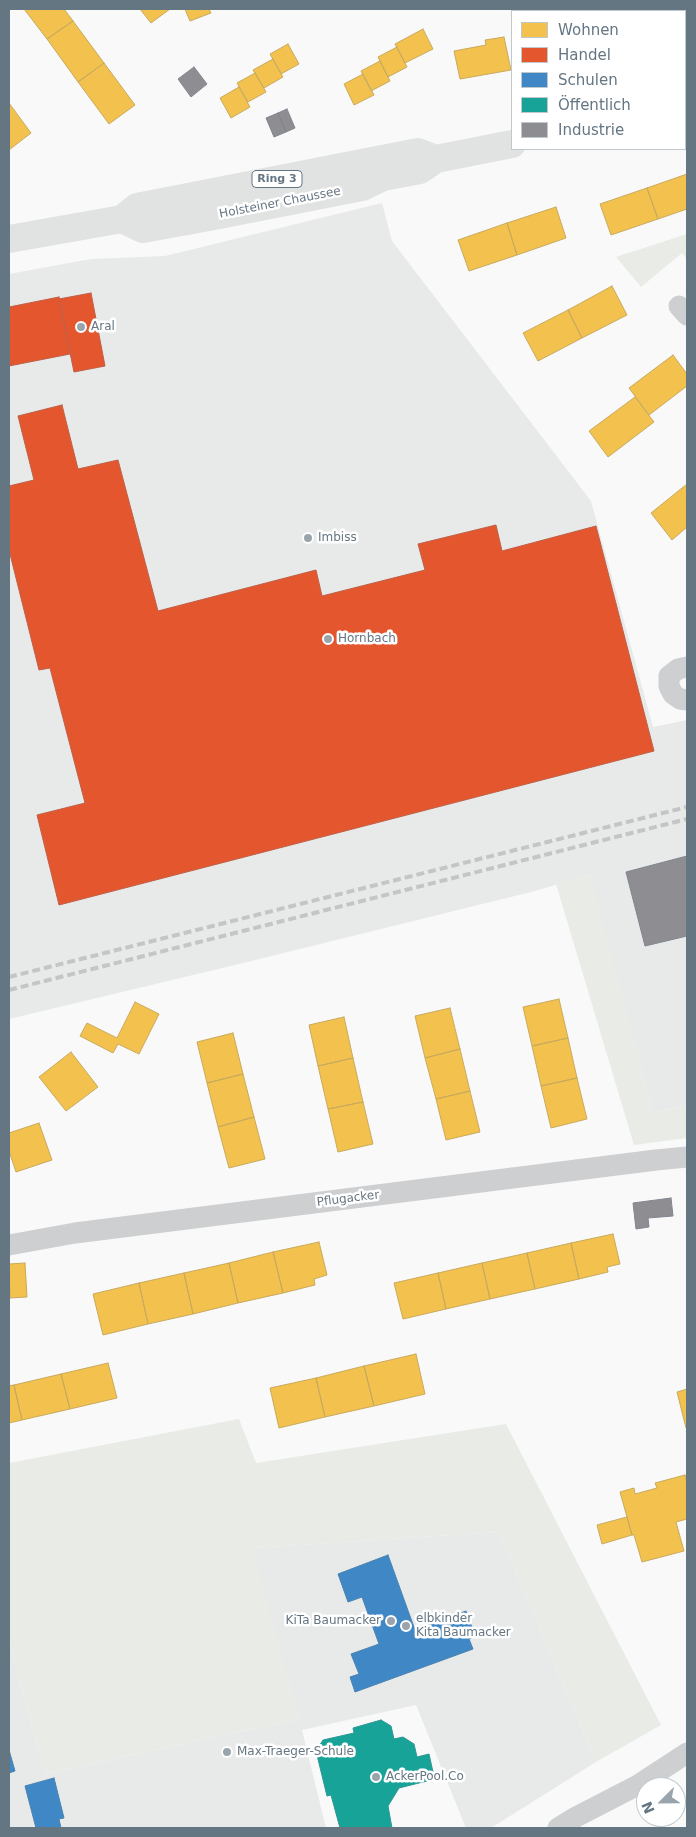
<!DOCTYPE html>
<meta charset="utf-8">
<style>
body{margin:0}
#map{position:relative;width:696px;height:1837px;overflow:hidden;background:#f9f9f9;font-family:"DejaVu Sans",sans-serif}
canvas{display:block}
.frame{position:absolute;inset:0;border:10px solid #657683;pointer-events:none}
.legend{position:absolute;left:511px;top:10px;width:175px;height:140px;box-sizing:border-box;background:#fff;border:1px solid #c1c8cd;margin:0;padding:6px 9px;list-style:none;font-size:15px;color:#657683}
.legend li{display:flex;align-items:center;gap:10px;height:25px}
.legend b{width:25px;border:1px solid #c1c8cd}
.north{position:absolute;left:636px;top:1777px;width:50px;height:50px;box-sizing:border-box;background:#fff;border:1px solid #c1c8cd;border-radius:50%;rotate:247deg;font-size:14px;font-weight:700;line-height:20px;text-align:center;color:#657683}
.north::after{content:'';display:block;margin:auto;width:18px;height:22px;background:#99a4ac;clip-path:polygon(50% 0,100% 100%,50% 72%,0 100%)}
</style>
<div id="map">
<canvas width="696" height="1837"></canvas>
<div class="frame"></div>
<ul class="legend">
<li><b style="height:14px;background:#f2c14e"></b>Wohnen</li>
<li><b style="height:14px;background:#e4572e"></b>Handel</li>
<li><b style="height:14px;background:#3f88c5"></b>Schulen</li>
<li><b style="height:14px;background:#17a398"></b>Öffentlich</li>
<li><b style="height:14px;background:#8d8d92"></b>Industrie</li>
</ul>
<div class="north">N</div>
</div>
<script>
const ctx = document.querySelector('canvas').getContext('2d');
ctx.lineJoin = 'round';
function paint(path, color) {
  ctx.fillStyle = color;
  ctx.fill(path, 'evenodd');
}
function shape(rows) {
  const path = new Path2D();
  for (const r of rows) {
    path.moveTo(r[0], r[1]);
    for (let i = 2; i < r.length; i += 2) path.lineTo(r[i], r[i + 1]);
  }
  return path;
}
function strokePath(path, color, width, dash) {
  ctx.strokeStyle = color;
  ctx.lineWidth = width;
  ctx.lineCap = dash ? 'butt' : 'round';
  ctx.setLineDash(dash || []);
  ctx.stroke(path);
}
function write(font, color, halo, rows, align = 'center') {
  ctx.font = font + ' "DejaVu Sans",sans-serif';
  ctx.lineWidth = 5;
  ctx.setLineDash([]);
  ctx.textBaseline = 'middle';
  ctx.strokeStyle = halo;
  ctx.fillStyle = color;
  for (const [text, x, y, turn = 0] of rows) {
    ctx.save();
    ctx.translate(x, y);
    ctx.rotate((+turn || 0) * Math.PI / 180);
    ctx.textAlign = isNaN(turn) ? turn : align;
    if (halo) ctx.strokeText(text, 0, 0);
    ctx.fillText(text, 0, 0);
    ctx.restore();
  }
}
paint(shape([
 [382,203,392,241,591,501,653,727,687,720,687,1104,653,1113,590,875,531,892,235,965,9,1019,9,274,91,259,165,256],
 [499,1532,596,1762,491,1828,466,1828,416,1705,302,1730,326,1828,9,1828,9,1642,45,1774,299,1719,252,1548]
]), '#e8e9e9');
paint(shape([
 [687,234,687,258,686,258,682,253,641,287,616,257],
 [591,875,653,1113,687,1104,687,1138,634,1145,556,884],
 [239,1419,256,1463,506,1424,661,1725,596,1762,499,1532,253,1548,299,1719,45,1774,9,1642,9,1463]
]), '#e8ebe6');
const homes = shape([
 [24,9,64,9,73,21,47,39,24,9],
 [140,9,170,9,151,23,140,9],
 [185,9,209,9,211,13,190,21,185,9],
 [669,9,687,9,687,40,685,40,685,11,669,11,669,9],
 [73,21,104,63,78,82,47,39,73,21],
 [423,29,433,49,405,63,395,44,423,29],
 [504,37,511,70,460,79,454,51,486,45,485,40,504,37],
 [288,44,299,64,281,74,270,54,288,44],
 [397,47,407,67,388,77,378,57,397,47],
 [273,59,283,77,264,88,253,70,273,59],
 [380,61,390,81,371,91,361,71,380,61],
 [104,63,135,105,109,124,78,82,104,63],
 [255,73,266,92,248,102,237,83,255,73],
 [363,74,374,95,354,105,344,84,363,74],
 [239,87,250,107,231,118,220,98,239,87],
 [9,103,31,133,9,150,9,103],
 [687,174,687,209,658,219,647,188,687,174],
 [647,188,658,219,611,235,600,204,647,188],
 [556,207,566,238,517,255,507,223,556,207],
 [507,223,517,255,469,271,458,240,507,223],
 [612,286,627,315,582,338,568,310,612,286],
 [568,310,582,338,538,361,523,333,568,310],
 [673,355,687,374,687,386,649,415,629,388,673,355],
 [635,397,654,422,608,457,589,431,635,397],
 [687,484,687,527,672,540,651,513,687,484],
 [559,999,568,1038,532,1046,523,1007,559,999],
 [135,1002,159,1014,139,1054,118,1044,113,1053,80,1036,87,1023,117,1038,135,1002],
 [450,1008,460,1049,425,1058,415,1016,450,1008],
 [344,1017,353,1058,318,1066,309,1025,344,1017],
 [233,1033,243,1074,207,1083,197,1042,233,1033],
 [568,1038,577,1078,541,1086,532,1046,568,1038],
 [460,1049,470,1091,436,1099,425,1058,460,1049],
 [71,1052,98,1087,66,1111,39,1077,71,1052],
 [353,1058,363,1102,328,1109,318,1066,353,1058],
 [243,1074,254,1117,218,1127,207,1083,243,1074],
 [577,1078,587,1119,551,1128,541,1086,577,1078],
 [470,1091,480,1132,446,1140,436,1099,470,1091],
 [363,1102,373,1144,338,1152,328,1109,363,1102],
 [254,1117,265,1159,229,1168,218,1127,254,1117],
 [39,1123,52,1160,16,1172,9,1151,9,1133,39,1123],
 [613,1234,620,1264,607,1267,608,1272,579,1279,571,1243,613,1234],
 [319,1242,327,1275,314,1279,315,1285,283,1293,273,1252,319,1242],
 [571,1243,579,1279,535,1289,527,1253,571,1243],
 [273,1252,283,1293,238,1303,229,1263,273,1252],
 [527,1253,535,1289,490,1299,482,1263,527,1253],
 [25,1263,27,1297,10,1298,9,1264,25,1263],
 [229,1263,238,1303,193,1314,184,1273,229,1263],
 [482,1263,490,1299,446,1309,438,1273,482,1263],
 [184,1273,193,1314,148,1324,139,1283,184,1273],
 [438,1273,446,1309,403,1319,394,1283,438,1273],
 [139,1283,148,1324,103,1335,93,1294,139,1283],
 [416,1354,425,1394,374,1406,364,1366,416,1354],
 [108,1363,117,1398,70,1409,61,1374,108,1363],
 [364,1366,374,1406,325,1417,316,1378,364,1366],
 [61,1374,70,1409,22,1420,14,1385,61,1374],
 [316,1378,325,1417,279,1428,270,1388,316,1378],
 [14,1385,22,1420,9,1423,9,1386,14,1385],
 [687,1389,687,1428,686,1428,677,1392,687,1389],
 [685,1475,687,1483,687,1519,676,1522,684,1551,642,1562,634,1535,632,1535,620,1492,634,1488,635,1494,657,1488,655,1483,685,1475],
 [627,1517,632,1535,602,1544,597,1525,627,1517]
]);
paint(homes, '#f2c14e');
strokePath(homes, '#c8aa5e', 1);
const shops = shape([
 [91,293,105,366,74,372,59,299,91,293],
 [59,297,70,354,9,366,9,307,59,297],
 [62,405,78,469,118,460,158,611,316,570,322,596,425,570,418,544,496,525,502,551,596,526,654,751,59,905,37,815,85,803,50,668,39,670,9,550,9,486,34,480,18,416,62,405]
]);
paint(shops, '#e4572e');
strokePath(shops, '#be6048', 1);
const schools = shape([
 [388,1555,415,1630,466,1611,475,1636,469,1639,473,1649,355,1692,350,1677,359,1674,351,1654,379,1644,362,1597,348,1602,338,1574,388,1555],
 [9,1750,15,1771,9,1773,9,1750],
 [54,1778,64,1818,59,1819,61,1828,36,1828,25,1786,54,1778]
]);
paint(schools, '#3f88c5');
strokePath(schools, '#4a83b1', 1);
const public = shape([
 [381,1720,391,1726,394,1739,403,1737,414,1744,417,1757,429,1754,433,1772,427,1781,399,1788,388,1806,392,1828,340,1828,331,1795,327,1796,316,1751,323,1740,354,1733,353,1728,381,1720]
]);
paint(public, '#17a398');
strokePath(public, '#2e9692', 1);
const industry = shape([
 [194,67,207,84,191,97,178,79,194,67],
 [287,109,295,128,286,132,278,113,287,109],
 [278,113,286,132,274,137,266,118,278,113],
 [687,856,687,936,645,946,626,872,687,856],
 [671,1198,673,1216,648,1218,649,1227,636,1229,633,1203,671,1198]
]);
paint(industry, '#8d8d92');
strokePath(industry, '#81868e', 1);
strokePath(shape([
 [679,306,687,315],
 [687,667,678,669,669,676,669,686,673,694,680,699,687,700],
 [9,1245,75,1233,656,1160,687,1157],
 [558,1828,576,1817,638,1785,687,1753]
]), '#cecfd0', 21);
strokePath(shape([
 [685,105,687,105],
 [122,219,143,229,209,217,362,187,383,177,420,170,436,159,512,144],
 [9,239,122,219,137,207,418,152,436,159]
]), '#e1e2e2', 28);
strokePath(shape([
 [9,977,687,807],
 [9,990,687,819]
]), '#c3c5c6', 4, [8, 4]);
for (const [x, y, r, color] of [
 [81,327,5,"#99a4ac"],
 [308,538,5,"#99a4ac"],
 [328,639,5,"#99a4ac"],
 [391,1621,5,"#99a4ac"],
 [406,1626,5,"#99a4ac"],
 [227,1752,5,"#99a4ac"],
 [376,1777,5,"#99a4ac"]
]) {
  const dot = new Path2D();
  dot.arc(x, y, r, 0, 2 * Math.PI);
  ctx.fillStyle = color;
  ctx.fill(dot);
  strokePath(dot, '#fff', 2);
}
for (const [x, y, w] of [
 [277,179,50]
]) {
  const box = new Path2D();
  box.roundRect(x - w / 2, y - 8.5, w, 17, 4);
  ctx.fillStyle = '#fff';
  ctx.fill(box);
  strokePath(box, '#657683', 1);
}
write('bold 11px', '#657683', null, [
 ["Ring 3",277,179]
]);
write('12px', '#657683', '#fff', [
 ["Holsteiner Chaussee",280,203,-11],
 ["Pflugacker",348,1199,-7]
]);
write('12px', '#657683', '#fff', [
 ["Aral",91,327],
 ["Imbiss",318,538],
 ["Hornbach",338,639],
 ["elbkinder",416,1619],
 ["Kita Baumacker",416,1633],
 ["KiTa Baumacker",381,1621,"right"],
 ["Max-Traeger-Schule",237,1752],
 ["AckerPool.Co",386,1777]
], 'left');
</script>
